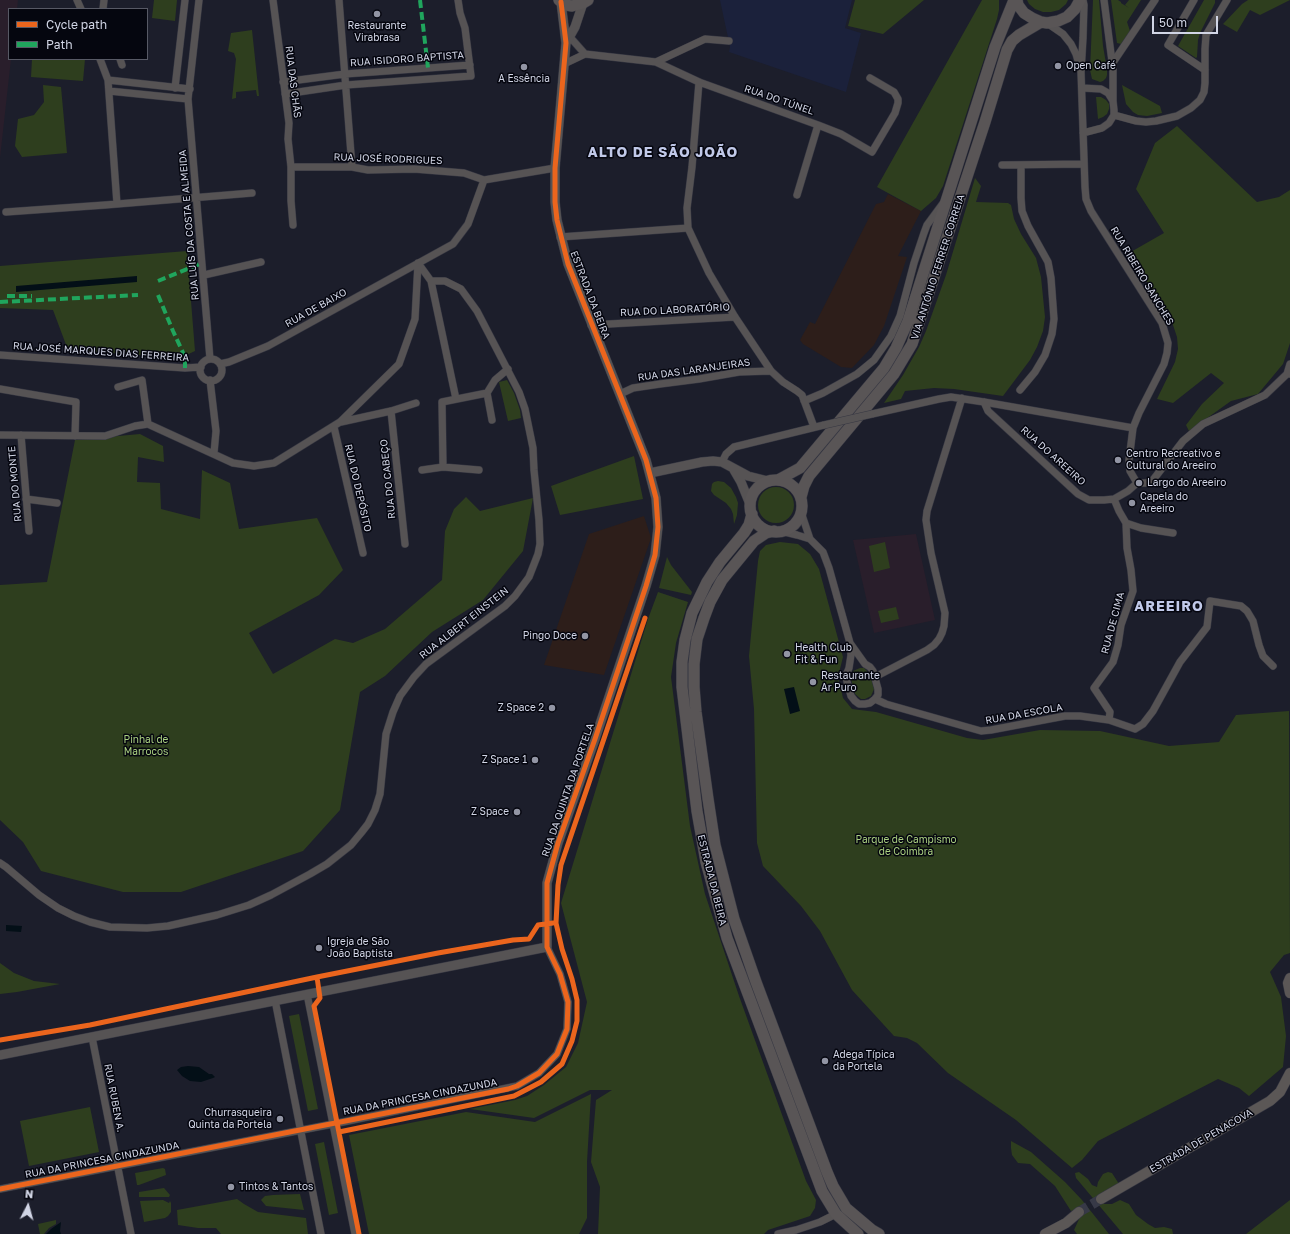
<!DOCTYPE html>
<meta charset="utf-8">
<style>
body{margin:0}
#map{position:relative;width:1290px;height:1234px;overflow:hidden;background:#1c1e2b;font-family:"Golos Text",sans-serif}
canvas{display:block}
.legend{position:absolute;left:8px;top:8px;width:140px;height:52px;box-sizing:border-box;background:#05060f;border:1px solid #575965;margin:0;padding:5px 7px;list-style:none;font-size:12px;color:#d1d5e5}
.legend li{display:flex;align-items:center;gap:8px;height:20px}
.legend b{width:20px;border:1px solid #575965}
.north{position:absolute;left:8px;top:1186px;width:40px;height:40px;-webkit-text-stroke:3px #05060f;paint-order:stroke;rotate:6deg;font-size:11px;font-weight:700;line-height:16px;text-align:center;color:#d1d5e5}
.north::after{content:'';display:block;margin:auto;width:14px;height:18px;background:#d1d5e5;clip-path:polygon(50% 0,100% 100%,50% 72%,0 100%)}
.scale{position:absolute;left:1152px;top:16px;width:66px;height:18px;box-sizing:border-box;border:2px solid #d1d5e5;border-top:0;padding-left:5px;font-size:12px;line-height:14px;white-space:nowrap;color:#d1d5e5;-webkit-text-stroke:3px #05060f;paint-order:stroke}
</style>
<div id="map">
<canvas width="1290" height="1234"></canvas>
<ul class="legend">
<li><b style="height:5px;background:#eb651d"></b>Cycle path</li>
<li><b style="height:5px;background:#20a55d"></b>Path</li>
</ul>
<div class="north">N</div>
<div class="scale">50 m</div>
</div>
<script>
const ctx = document.querySelector('canvas').getContext('2d');
ctx.lineJoin = 'round';
function paint(path, color) {
  ctx.fillStyle = color;
  ctx.fill(path, 'evenodd');
}
function shape(rows) {
  const path = new Path2D();
  for (const r of rows) {
    if (r.length === 3) {
      path.moveTo(r[0] + r[2], r[1]);
      path.arc(r[0], r[1], r[2], 0, 2 * Math.PI);
      continue;
    }
    path.moveTo(r[0], r[1]);
    for (let i = 2; i < r.length; i += 2) path.lineTo(r[i], r[i + 1]);
  }
  return path;
}
function strokePath(path, color, width, dash) {
  ctx.strokeStyle = color;
  ctx.lineWidth = width;
  ctx.lineCap = dash ? 'butt' : 'round';
  ctx.setLineDash(dash || []);
  ctx.stroke(path);
}
function write(font, color, halo, rows, align = 'center') {
  ctx.font = font + ' "Golos Text",sans-serif';
  ctx.lineWidth = 3;
  ctx.setLineDash([]);
  ctx.textBaseline = 'middle';
  ctx.strokeStyle = halo;
  ctx.fillStyle = color;
  for (const [text, x, y, turn = 0] of rows) {
    ctx.save();
    ctx.translate(x, y);
    ctx.rotate((+turn || 0) * Math.PI / 180);
    ctx.textAlign = isNaN(turn) ? turn : align;
    if (halo) ctx.strokeText(text, 0, 0);
    ctx.fillText(text, 0, 0);
    ctx.restore();
  }
}
paint(shape([
 [888,194,921,211,898,256,907,257,884,326,874,345,852,368,841,367,803,344,800,340,810,322,815,324,876,204,884,202],
 [644,516,651,538,604,675,544,665,589,534]
]), '#2d1e1a');
paint(shape([
 [720,0,852,0,845,28,861,33,846,92,729,52,730,47]
]), '#1b213b');
paint(shape([
 [0,0,18,0,17,9,9,9,9,59,11,59,0,158],
 [916,534,935,620,874,633,853,540]
]), '#291e2b');
paint(shape([
 [154,0,177,0,175,21,152,18],
 [855,0,924,0,883,34,848,26],
 [982,0,999,0,999,10,997,19,943,186,936,198,921,211,877,187],
 [1027,0,1068,0,1066,4,1059,10,1051,12,1043,12,1035,9,1029,4],
 [1093,0,1099,0,1103,46,1107,69,1107,75,1106,78,1103,81,1100,82,1092,79,1090,70],
 [1111,0,1118,0,1121,2,1121,3,1129,8,1125,5,1129,0,1141,0,1127,22,1130,31,1121,44,1117,43],
 [1204,0,1215,0,1215,3,1200,33,1198,40,1197,57,1196,58,1178,46],
 [1248,0,1290,0,1260,15,1250,10,1237,32,1223,24,1242,4],
 [252,30,259,96,257,96,256,90,236,92,236,98,232,99,236,59,234,53,228,51,231,33],
 [32,59,85,59,83,81,31,77],
 [43,85,61,87,67,153,22,157,15,146,18,119,34,115,44,102],
 [1122,85,1160,106,1162,113,1147,116,1138,115,1133,112,1126,104],
 [1096,97,1101,97,1106,100,1109,104,1109,109,1107,114,1103,117,1098,119],
 [1177,126,1257,202,1279,197,1290,190,1290,343,1283,364,1258,394,1231,401,1189,431,1186,425,1202,404,1224,383,1211,373,1173,403,1157,399,1175,362,1178,349,1177,337,1172,322,1129,253,1164,233,1136,189,1155,143],
 [975,178,981,186,976,202,1008,203,1011,205,1014,219,1021,234,1036,258,1041,277,1045,317,1043,331,1037,347,1030,360,1003,396,954,389,934,388,905,391,901,399,884,403,903,375,919,347,926,331,946,275],
 [187,251,195,351,180,358,68,350,53,310,0,308,0,266],
 [507,380,514,393,520,410,521,418,508,421,499,382],
 [140,434,163,446,164,462,138,457,137,482,160,483,161,509,200,519,202,470,230,483,239,529,317,518,343,570,319,595,249,633,273,674,335,639,353,643,385,629,442,580,445,531,454,509,466,497,480,511,533,498,523,551,483,600,432,632,385,676,360,692,340,810,303,851,181,892,123,892,41,871,23,842,0,820,0,585,47,582,75,440],
 [634,456,643,499,560,515,551,486],
 [718,481,724,482,731,488,736,497,738,503,737,515,734,524,733,514,731,509,726,503,714,495,711,491,712,484,714,482],
 [776,505,18],
 [780,542,798,544,810,554,819,569,843,657,838,677,843,698,852,709,876,712,967,738,983,740,1040,730,1100,731,1169,746,1219,742,1236,715,1289,711,1290,953,1284,955,1270,972,1281,997,1286,1036,1283,1067,1249,1096,1239,1088,1218,1079,1098,1141,1082,1160,1072,1168,1016,1120,948,1073,917,1043,907,1038,894,1036,852,990,820,931,801,906,763,866,757,843,754,709,749,656,758,561,760,551,766,545],
 [885,542,890,568,874,572,869,546],
 [667,557,671,565,692,592,691,595,659,588],
 [658,592,688,602,676,643,671,677,690,826,705,894,739,996,806,1181,816,1200,815,1208,810,1216,768,1230,764,1234,598,1234,600,1187,591,1162,596,1100,612,1090,590,1090,534,1118,470,1109,515,1100,527,1096,544,1085,566,1067,578,1043,587,1002,561,903,648,619],
 [896,607,899,619,881,623,878,611],
 [860,668,864,668,870,674,874,689,871,696,865,699,861,699,855,694,851,679,853,671],
 [0,963,14,973,34,981,60,984,17,992,0,994],
 [299,1014,318,1109,308,1111,289,1016],
 [591,1094,587,1162,587,1218,579,1234,369,1234,349,1135,466,1112,535,1122],
 [90,1107,99,1152,29,1166,20,1121],
 [1011,1141,1031,1152,1065,1182,1082,1200,1109,1234,1077,1234,1074,1230,1081,1215,1074,1210,1071,1211,1055,1186,1030,1164,1018,1163,1012,1155,1011,1148],
 [324,1142,338,1213,329,1215,315,1144],
 [163,1168,165,1169,166,1175,139,1185,137,1185,135,1173],
 [1079,1172,1088,1179,1092,1185,1097,1187,1098,1182,1103,1174,1108,1172,1112,1173,1119,1184,1101,1199,1104,1204,1112,1204,1120,1200,1129,1204,1136,1215,1148,1224,1155,1228,1164,1227,1172,1229,1173,1234,1123,1234,1076,1178,1075,1173],
 [164,1188,170,1195,169,1197,139,1197,139,1192],
 [300,1194,304,1210,266,1206,261,1200,265,1196,273,1195],
 [237,1199,244,1204,258,1212,306,1218,308,1234,221,1234,216,1228,198,1228,178,1225,177,1210],
 [163,1200,169,1203,170,1201,171,1203,171,1212,168,1216,165,1218,144,1222,140,1201],
 [1290,1200,1290,1234,1246,1234],
 [56,1220,56,1224,49,1228,44,1234,40,1234,38,1224]
]), '#2e3e1e');
paint(shape([
 [137,276,137,282,16,292,16,286],
 [794,687,800,711,790,714,784,689],
 [6,925,22,926,21,932,6,931],
 [188,1066,199,1067,209,1074,212,1074,215,1077,213,1078,201,1082,190,1081,182,1076,177,1070,181,1067],
 [61,1222,60,1231,61,1234,46,1234,51,1229]
]), '#030f17');
strokePath(shape([
 [1079,1212,1101,1199]
]), '#373947', 10, [10, 5]);
const minor = shape([
 [77,0,81,9],
 [199,0,188,99,210,359],
 [273,0,289,123,288,139,291,167,291,201,293,225],
 [339,0,352,167],
 [1083,0,1084,5,1083,38,1081,72,1085,187,1086,199,1091,211,1162,323,1168,343,1167,353,1164,364,1139,413,1133,428,1129,460,1130,471,1137,483],
 [1104,0,1113,69,1113,101],
 [1194,0,1168,45,1205,70],
 [103,9,104,0],
 [1047,23,1063,34,1071,44,1076,54,1079,64],
 [569,36,585,54],
 [585,54,656,62,699,82,818,125,841,134,872,152,895,113,898,103,898,99,894,92,870,78],
 [100,59,108,80,117,204],
 [120,59,122,65],
 [656,62,705,39,729,41],
 [564,64,585,54],
 [1112,64,1155,0],
 [108,80,190,89],
 [283,82,345,74,470,65],
 [699,82,692,167,687,208,688,228,709,273,735,317,771,371,783,382,797,391,802,395,814,427],
 [175,88,185,0],
 [1082,88,1101,89,1108,93,1113,101,1114,110,1114,115,1109,123,1102,128,1083,133],
 [109,91,188,99],
 [285,94,346,85,471,76,465,28,460,13,458,0],
 [1114,115,1136,121,1146,122,1156,121,1177,116,1191,108,1200,100,1204,92,1205,83,1205,49,1206,35,1227,0],
 [1002,165,1084,164],
 [291,167,352,167,368,170,414,169,464,173,484,180],
 [797,195,818,125],
 [6,212,105,205,252,193],
 [560,237,688,228],
 [418,263,431,281,456,399],
 [204,275,261,262],
 [591,325,735,317],
 [0,355,185,368,201,367],
 [211,370,11],
 [220,364,229,362,268,346,453,244,468,224,484,180,555,168],
 [1287,374,1290,364],
 [210,380,216,431,214,453],
 [118,387,142,380,148,424],
 [0,389,76,402,75,436],
 [1020,390,1035,372,1045,355,1052,334,1054,319,1051,278,1048,262,1028,226,1022,211,1021,198,1021,165],
 [487,393,492,420],
 [620,394,633,388,660,384,699,379,739,372,771,371],
 [804,401,823,393,857,374,874,360,891,336,900,316,914,263,924,233,927,225,944,202],
 [984,402,988,411,1078,494,1089,500,1104,500,1114,499,1128,491,1137,483,1146,483,1153,480,1183,441,1203,424,1265,395,1287,374,1290,374],
 [391,411,405,544],
 [872,414,939,399,951,397,984,402,1133,428],
 [341,422,391,411,416,403],
 [334,427,363,553],
 [0,435,105,436,135,426,148,424,233,463,254,466,274,463,340,422,399,364,415,319,418,263],
 [21,435,29,531],
 [722,462,726,454,734,447,824,425],
 [422,470,443,467],
 [479,470,443,467,442,402,487,393,495,380,508,369],
 [26,499,57,503],
 [801,512,810,539,823,552,829,568,850,643,851,655,849,668,847,673,846,678,851,696,855,701,859,704,865,704,870,703,875,699,878,695,878,689,873,671,870,667,865,664,850,643],
 [1126,523,1141,528,1173,533],
 [781,531,797,535,810,539],
 [875,677,927,650,934,645,939,639,942,633,944,626,945,613,931,553,926,520,927,511,962,398],
 [875,699,886,704,981,731,991,730,1049,719,1065,716,1080,716,1109,720,1135,729,1143,724,1153,711,1180,662,1207,627,1210,601,1241,606,1247,611,1253,621,1259,645,1263,656,1273,666],
 [1109,720,1110,712,1094,688,1113,662,1118,645,1121,625,1133,591,1131,570,1127,548,1126,523,1119,511,1114,499],
 [0,863,6,867,39,895,58,908,74,916,90,922,110,927,147,928,168,926,217,915,249,905,271,895,310,874,327,864,351,845,361,833,368,824,375,810,380,794,386,734,393,712,400,696,414,677,426,664,505,606,515,596,529,577,538,554,540,544,539,520,534,470,533,448,525,409,519,392,477,311,461,289,445,281,431,281],
 [307,994,355,1234],
 [275,1000,321,1234],
 [92,1037,131,1234],
 [0,1189,348,1121,517,1086,539,1073,557,1054,567,1029,568,1002,560,974,547,947],
 [778,1234,796,1230,820,1222,836,1214]
]);
const tertiary = shape([
 [566,43,575,27,583,3],
 [734,470,741,482,750,504],
 [650,473,702,462,713,461,722,462,748,476,768,481],
 [0,1055,547,947,547,883,558,843,595,739,646,586,655,555,658,527,656,498,646,460,568,264,557,220,555,202,555,168,566,43,561,2]
]);
const secondary = shape([
 [1290,978,1288,983,1290,993],
 [1101,1199,1270,1101,1280,1092,1290,1073],
 [1045,1234,1066,1223,1079,1212]
]);
const primary = shape([
 [559,0,566,5,572,6,583,3,588,0],
 [1017,0,1018,5,1024,13,1032,18,1041,22,1047,23,1058,21,1067,17,1075,9,1080,0],
 [778,480,800,468,884,368,896,348,908,321,995,47,1014,0],
 [776,506,26],
 [801,497,804,486,809,476,894,374,912,344,985,122,1007,50,1012,41,1019,35,1041,22],
 [752,514,749,525,744,533,720,562,707,582,692,613,685,640,682,662,682,687,697,811,706,862,727,938,822,1191,836,1214,858,1234],
 [774,531,766,533,754,541,722,580,710,602,704,618,697,639,694,664,694,687,696,712,708,799,715,845,734,919,756,982,827,1172,833,1186,846,1208,872,1230,879,1234]
]);
strokePath(minor, '#373843', 8);
strokePath(tertiary, '#373843', 10);
strokePath(secondary, '#373843', 11);
strokePath(primary, '#373843', 12);
strokePath(minor, '#565354', 7);
strokePath(tertiary, '#565354', 9);
strokePath(secondary, '#5b5756', 10);
strokePath(primary, '#595556', 11);
const minorBridge = shape([
 [824,425,872,414]
]);
strokePath(minorBridge, '#373843', 8, []);
strokePath(minorBridge, '#565354', 7);
strokePath(shape([
 [420,0,428,68],
 [158,281,202,263],
 [158,295,173,331,185,357,185,368],
 [7,296,32,296],
 [0,302,138,295]
]), '#20a55d', 4, [8, 4]);
strokePath(shape([
 [317,977,320,998,314,1006,359,1234],
 [0,1040,90,1025,317,977,438,953,513,940,529,939,538,925,553,923],
 [339,1132,514,1096,541,1082,562,1064,572,1041,577,1021,577,1000,572,979,562,949,556,923,558,885,561,865,645,618],
 [0,1189,508,1089,517,1086,539,1073,557,1054,567,1029,568,1002,560,974,547,947,547,883,558,843,595,739,646,586,655,555,658,527,656,498,646,460,568,264,557,220,555,202,555,168,566,43,561,2]
]), '#eb651d', 5);
for (const [x, y, r, color] of [
 [377,14,4,"#9295a4"],
 [1058,66,4,"#9295a4"],
 [524,67,4,"#9295a4"],
 [1118,460,4,"#9295a4"],
 [1139,483,4,"#9295a4"],
 [1132,503,4,"#9295a4"],
 [585,636,4,"#9295a4"],
 [787,654,4,"#9295a4"],
 [813,682,4,"#9295a4"],
 [552,708,4,"#9295a4"],
 [535,760,4,"#9295a4"],
 [517,812,4,"#9295a4"],
 [319,948,4,"#9295a4"],
 [825,1061,4,"#9295a4"],
 [280,1119,4,"#9295a4"],
 [231,1187,4,"#9295a4"]
]) {
  const dot = new Path2D();
  dot.arc(x, y, r, 0, 2 * Math.PI);
  ctx.fillStyle = color;
  ctx.fill(dot);
  strokePath(dot, '#05060f', 1.5);
}
write('10px', '#d1d5e5', '#05060f', [
 ["Restaurante",377,26,"center"],
 ["Virabrasa",377,38,"center"],
 ["Open Café",1066,66],
 ["A Essência",524,79,"center"],
 ["Centro Recreativo e",1126,454],
 ["Cultural do Areeiro",1126,466],
 ["Largo do Areeiro",1147,483],
 ["Capela do",1140,497],
 ["Areeiro",1140,509],
 ["Pingo Doce",577,636,"right"],
 ["Health Club",795,648],
 ["Fit & Fun",795,660],
 ["Restaurante",821,676],
 ["Ar Puro",821,688],
 ["Z Space 2",544,708,"right"],
 ["Z Space 1",527,760,"right"],
 ["Z Space",509,812,"right"],
 ["Igreja de São",327,942],
 ["João Baptista",327,954],
 ["Adega Típica",833,1055],
 ["da Portela",833,1067],
 ["Churrasqueira",272,1113,"right"],
 ["Quinta da Portela",272,1125,"right"],
 ["Tintos & Tantos",239,1187]
], 'left');
write('10px', '#d1d5e5', '#05060f', [
 ["RUA ISIDORO BAPTISTA",407,59,-4],
 ["RUA DAS CHÃS",293,82,83],
 ["RUA DO TÚNEL",779,100,19],
 ["RUA JOSÉ RODRIGUES",388,159,2],
 ["RUA LUÍS DA COSTA E ALMEIDA",189,225,-95],
 ["VIA ANTÓNIO FERRER CORREIA",938,267,-72],
 ["RUA RIBEIRO SANCHES",1142,276,59],
 ["ESTRADA DA BEIRA",590,295,69],
 ["RUA DE BAIXO",316,308,-29],
 ["RUA DO LABORATÓRIO",675,310,-3],
 ["RUA JOSÉ MARQUES DIAS FERREIRA",101,352,4],
 ["RUA DAS LARANJEIRAS",694,370,-8],
 ["RUA DO AREEIRO",1053,456,42],
 ["RUA DO CABEÇO",388,479,-96],
 ["RUA DO MONTE",15,484,-95],
 ["RUA DO DEPÓSITO",358,488,77],
 ["RUA ALBERT EINSTEIN",464,623,-38],
 ["RUA DE CIMA",1113,623,-75],
 ["RUA DA ESCOLA",1024,714,-10],
 ["RUA DA QUINTA DA PORTELA",568,790,-71],
 ["ESTRADA DA BEIRA",712,880,76],
 ["RUA DA PRINCESA CINDAZUNDA",420,1097,-11],
 ["RUA RUBEN A.",114,1098,79],
 ["ESTRADA DE PENACOVA",1201,1141,-30],
 ["RUA DA PRINCESA CINDAZUNDA",102,1160,-11]
]);
write('10px', '#aad081', '#05060f', [
 ["Pinhal de",146,740],
 ["Marrocos",146,752],
 ["Parque de Campismo",906,840],
 ["de Coimbra",906,852]
]);
ctx.letterSpacing = '1px';
write('bold 14px', '#c1c9e9', '#05060f', [
 ["ALTO DE SÃO JOÃO",663,153],
 ["AREEIRO",1169,607]
]);
ctx.letterSpacing = '0px';
</script>
